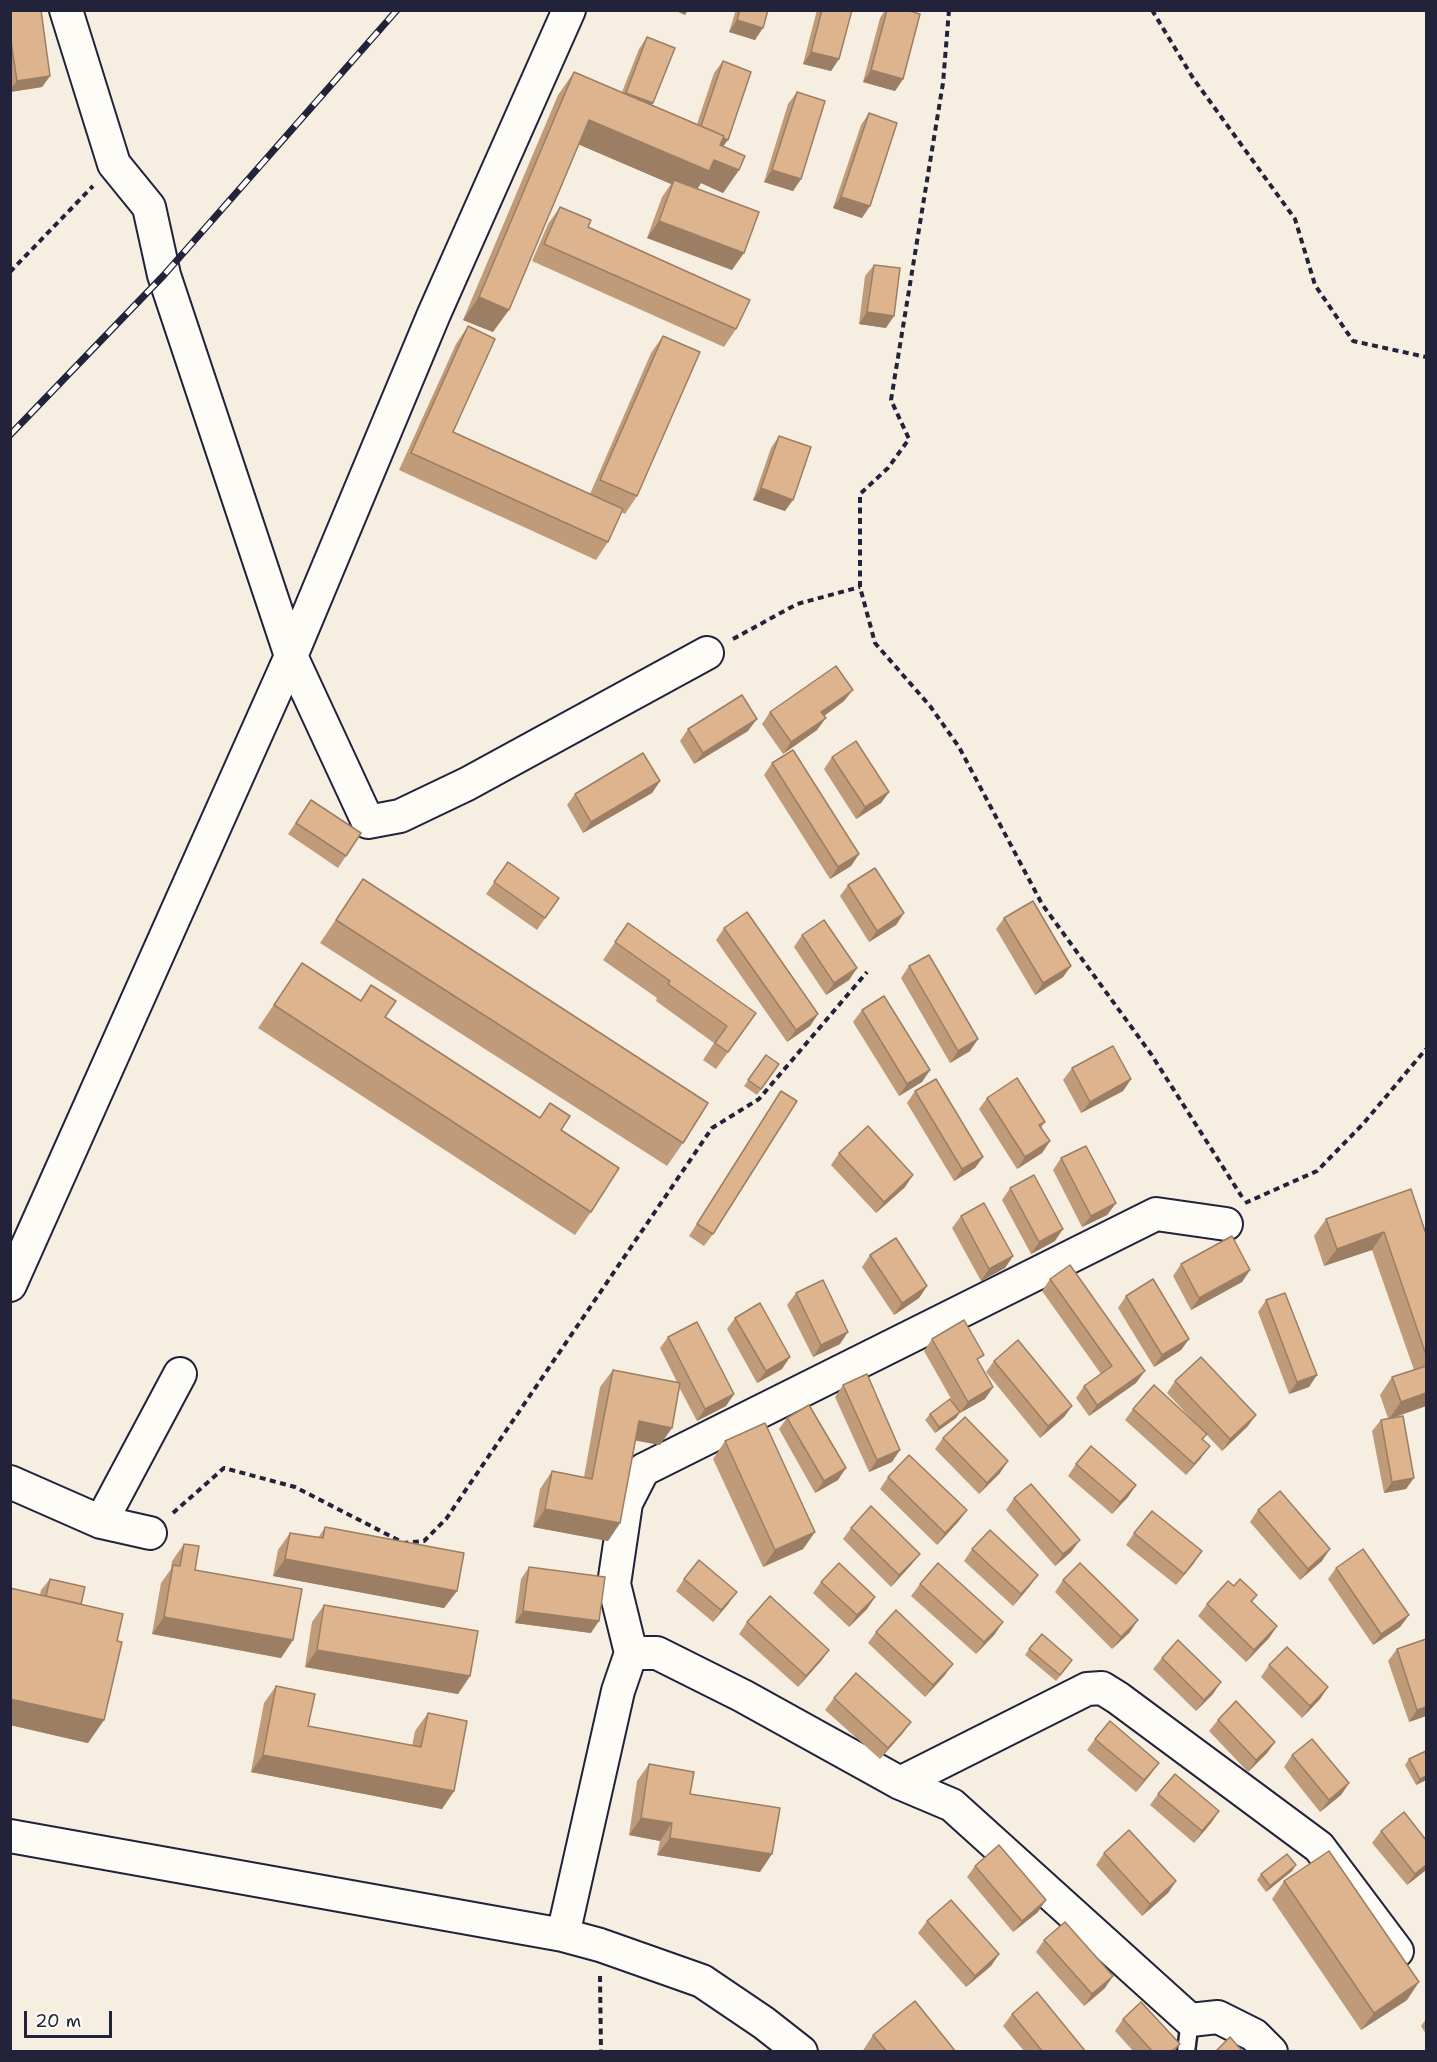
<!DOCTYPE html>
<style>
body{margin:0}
#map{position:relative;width:1437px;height:2062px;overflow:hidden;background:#f7eee2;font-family:"Shantell Sans",sans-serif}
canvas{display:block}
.frame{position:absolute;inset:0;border:12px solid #22223b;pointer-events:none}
.scale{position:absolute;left:24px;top:2011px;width:88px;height:27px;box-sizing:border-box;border:3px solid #22223b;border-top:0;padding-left:8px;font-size:18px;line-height:21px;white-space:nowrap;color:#22223b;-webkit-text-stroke:4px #fdfcf7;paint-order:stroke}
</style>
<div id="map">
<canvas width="1437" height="2062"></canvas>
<div class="frame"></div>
<div class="scale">20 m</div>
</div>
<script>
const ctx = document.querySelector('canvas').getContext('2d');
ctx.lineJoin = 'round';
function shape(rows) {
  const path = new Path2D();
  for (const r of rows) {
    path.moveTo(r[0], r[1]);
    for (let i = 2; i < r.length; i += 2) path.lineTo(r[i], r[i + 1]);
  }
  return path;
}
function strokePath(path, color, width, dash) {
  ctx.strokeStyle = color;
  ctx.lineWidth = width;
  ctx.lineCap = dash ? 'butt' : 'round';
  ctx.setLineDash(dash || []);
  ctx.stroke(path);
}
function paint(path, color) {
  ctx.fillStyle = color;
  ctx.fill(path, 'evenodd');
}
const service = shape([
 [1186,2052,1190,2020]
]);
const minor = shape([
 [66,10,114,164,149,207,164,275,291,656,368,822,400,816,467,784,707,653],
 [10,1285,291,656,434,314,569,10],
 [10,1482,101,1522,150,1533],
 [101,1522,180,1374],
 [631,1653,657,1653,743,1696,900,1783,952,1805,1190,2020,1218,2017,1254,2035,1271,2052],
 [900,1783,1087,1689,1102,1688,1118,1698,1319,1847,1397,1951],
 [10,1836,563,1935,600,1945,702,1981,764,2023,801,2052],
 [563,1935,618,1691,631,1653,614,1584,626,1503,643,1470,1156,1214,1226,1224]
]);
strokePath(service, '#22223b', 21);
strokePath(minor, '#22223b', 36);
strokePath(shape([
 [949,10,943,83,891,400,909,439,888,468,860,494,860,587,875,643,930,706,959,747,1042,904,1151,1054,1242,1197],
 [1152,10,1193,78,1295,219,1315,285,1353,341,1426,357],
 [10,272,93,186],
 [733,639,797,604,860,587],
 [1245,1203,1317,1171,1363,1124,1426,1049],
 [173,1513,224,1468,295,1487,404,1543,424,1541,446,1519,712,1128,759,1099,867,972],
 [600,1976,601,2052]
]), '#22223b', 4, [6, 4.5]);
strokePath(service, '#fdfcf7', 16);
strokePath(minor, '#fdfcf7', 32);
const rail = shape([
 [10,435,164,275,397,10]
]);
strokePath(rail, '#22223b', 7);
strokePath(rail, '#fdfcf7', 4.5, [14]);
paint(shape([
 [10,10,50,76,42,87,10,92],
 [736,10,768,10,755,40,729,32],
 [817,10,852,10,839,59,831,71,803,64],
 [885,10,906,10,903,79,895,91,863,82,880,18],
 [647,37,652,105,697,124,714,73,723,61,723,146,739,170,723,193,701,183,697,189,732,270,647,238,662,197,671,184,578,144,493,332,463,320,558,95,574,72,622,92,639,49],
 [797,92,801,179,793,191,764,182,788,104],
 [869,113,862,218,833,208,861,125],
 [560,207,588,227,736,329,724,347,532,261,548,224],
 [874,265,886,328,859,324,865,276],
 [468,326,453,432,590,494,651,353,663,336,637,496,625,514,621,512,608,542,596,560,399,470,456,344],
 [779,436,785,511,753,500,771,448],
 [844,701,824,716,817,730,783,754,762,724,770,712],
 [688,729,748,731,694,764,680,741],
 [832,757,889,792,881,803,856,819,824,769],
 [772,763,859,854,851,866,830,879,764,775],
 [660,781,652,793,583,833,567,805,575,794],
 [311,800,346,856,338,868,288,834],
 [508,862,559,898,537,930,486,894],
 [363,879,683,1143,667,1166,320,943],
 [848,885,904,913,896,925,869,942,840,896],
 [1004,918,1071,966,1063,977,1035,995,996,929],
 [628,923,756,1013,716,1069,703,1060,714,1043,656,1001,657,998,603,960],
 [724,928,818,1014,810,1026,787,1042,716,940],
 [802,935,857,968,849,980,826,995,794,947],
 [302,963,360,1001,371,985,385,1017,540,1118,550,1103,591,1212,575,1235,258,1028],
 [909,966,970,1051,950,1063,901,978],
 [862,1010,930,1070,922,1082,899,1096,853,1022],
 [766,1055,779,1064,757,1095,744,1086],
 [1072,1068,1131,1079,1123,1091,1081,1113,1063,1080],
 [781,1091,713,1234,704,1246,689,1236],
 [915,1091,983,1157,975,1168,954,1181,907,1103],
 [987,1098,1045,1122,1041,1128,1050,1141,1042,1153,1017,1169,979,1109],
 [839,1153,913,1175,905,1187,876,1213,831,1165],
 [1061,1158,1116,1203,1107,1215,1082,1227,1053,1170],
 [1010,1188,1055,1241,1031,1254,1002,1200],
 [961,1216,1013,1256,1005,1268,981,1281,952,1228],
 [1326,1219,1426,1234,1426,1406,1395,1417,1406,1489,1384,1493,1372,1431,1381,1420,1388,1418,1380,1395,1392,1377,1414,1370,1372,1250,1324,1266,1314,1236],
 [870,1255,927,1286,919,1298,894,1315,862,1267],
 [1181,1264,1250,1270,1242,1282,1191,1310,1173,1276],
 [1050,1279,1136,1383,1089,1416,1076,1398,1084,1386,1101,1374,1042,1291],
 [796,1293,840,1344,813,1357,787,1305],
 [1126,1296,1189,1339,1181,1350,1154,1367,1118,1308],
 [1266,1300,1309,1387,1289,1394,1258,1312],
 [735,1318,782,1369,757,1383,727,1329],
 [668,1337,734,1394,726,1406,697,1421,679,1387,660,1445,635,1440,620,1523,608,1541,533,1527,540,1489,552,1471,584,1477,600,1387,613,1370,677,1382,660,1348],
 [932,1339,979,1362,993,1387,985,1399,959,1413,956,1418,935,1433,925,1420,930,1414,954,1404,924,1351],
 [994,1361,1072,1406,1064,1417,1040,1438,986,1372],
 [1175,1381,1248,1426,1222,1451,1206,1434,1203,1440,1201,1458,1186,1475,1125,1420,1133,1409,1197,1425,1167,1393],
 [843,1385,892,1462,869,1472,835,1397],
 [787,1418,838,1480,815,1493,779,1429],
 [943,1438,1000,1473,979,1494,935,1449],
 [725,1441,815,1532,803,1549,763,1567,713,1459],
 [1076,1464,1136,1485,1128,1497,1112,1514,1068,1476],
 [888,1477,967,1510,958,1522,937,1545,880,1489],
 [1014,1498,1071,1552,1055,1566,1006,1510],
 [1258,1510,1322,1561,1300,1580,1250,1522],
 [325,1527,457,1591,444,1608,273,1576,278,1550,290,1533,318,1538],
 [851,1528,920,1554,911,1565,891,1587,843,1539],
 [1134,1533,1194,1563,1176,1585,1126,1545],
 [184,1544,195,1570,293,1640,281,1658,152,1634,161,1583,171,1569,172,1561],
 [972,1549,1030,1586,1013,1606,964,1561],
 [529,1567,591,1633,515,1623,521,1579],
 [1336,1568,1409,1615,1400,1627,1373,1645,1328,1579],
 [50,1579,81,1604,117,1641,104,1720,88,1743,10,1725,10,1588,40,1595,41,1590],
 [684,1579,729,1603,713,1622,676,1591],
 [1063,1580,1130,1632,1112,1649,1055,1592],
 [821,1582,875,1597,867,1609,849,1627,813,1593],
 [920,1584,995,1634,976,1654,911,1596],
 [1234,1586,1257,1595,1252,1602,1277,1626,1269,1638,1246,1662,1198,1616,1207,1604],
 [324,1605,470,1676,458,1694,305,1667,312,1622],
 [747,1622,829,1650,821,1661,798,1687,739,1634],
 [876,1632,945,1675,925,1697,868,1643],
 [1426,1639,1426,1716,1409,1722,1388,1661,1397,1649],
 [1029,1649,1068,1666,1056,1681,1025,1655],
 [1162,1658,1213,1694,1196,1711,1153,1669],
 [1269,1665,1328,1687,1320,1699,1302,1718,1261,1677],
 [276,1686,308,1726,412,1746,415,1731,428,1713,454,1791,442,1809,251,1772,264,1703],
 [834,1698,911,1722,902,1734,880,1759,825,1710],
 [1218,1720,1275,1742,1267,1753,1248,1772,1209,1731],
 [1095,1739,1150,1775,1136,1792,1087,1750],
 [1426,1751,1426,1780,1416,1785,1405,1765,1409,1759],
 [1292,1755,1349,1783,1341,1795,1320,1812,1284,1767],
 [649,1764,760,1872,657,1855,660,1841,629,1835,637,1781],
 [1158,1794,1219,1811,1211,1823,1194,1843,1150,1805],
 [1381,1831,1426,1870,1407,1885,1372,1843],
 [1104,1853,1176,1881,1168,1893,1142,1916,1096,1865],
 [1296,1865,1292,1871,1266,1892,1257,1880,1261,1874],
 [975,1866,1038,1912,1013,1932,967,1877],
 [1284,1881,1407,2000,1361,2030,1272,1899],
 [927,1921,999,1954,991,1966,966,1987,918,1933],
 [1044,1940,1105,1988,1084,2006,1036,1952],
 [1012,2014,1086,2052,1025,2052,1003,2026],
 [1123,2019,1180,2044,1174,2052,1134,2052,1115,2031],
 [1426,2019,1426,2034,1421,2026],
 [873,2035,956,2052,862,2052]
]), '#bf9b7a');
paint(shape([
 [674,10,688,10,685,15],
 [737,20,763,28,755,40,729,32],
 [811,52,839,59,831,71,803,64],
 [871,70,903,79,895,91,863,82],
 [50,76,42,87,10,92,10,90,17,81],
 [626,93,653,103,645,115,617,104],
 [589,120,714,160,739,170,723,193,701,183,694,194,674,180,671,184,573,142],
 [699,130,728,140,719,152],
 [772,170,801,179,793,191,764,182],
 [841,197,870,206,862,218,833,208],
 [659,221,744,253,732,270,647,238],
 [479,297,509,310,493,332,463,320],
 [867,312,894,316,886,328,859,324],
 [761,488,793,500,785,511,753,500],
 [853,690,844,701,813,724,821,712],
 [826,718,817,730,783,754,791,742],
 [757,719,748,731,694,764,703,753],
 [660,781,652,793,583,833,591,822],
 [889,792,881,803,856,819,865,807],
 [859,854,851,866,830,879,838,867],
 [904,913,896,925,869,942,877,931],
 [1071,966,1063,977,1035,995,1043,983],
 [857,968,849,980,826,995,834,983],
 [818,1014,810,1026,787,1042,796,1030],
 [978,1039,970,1051,950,1063,958,1051],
 [930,1070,922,1082,899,1096,907,1084],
 [1131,1079,1123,1091,1081,1113,1090,1102],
 [1050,1141,1042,1153,1017,1169,1025,1157],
 [983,1157,975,1168,954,1181,962,1169],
 [913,1175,905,1187,876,1213,884,1202],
 [1116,1203,1107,1215,1082,1227,1091,1216],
 [1063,1229,1055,1241,1031,1254,1039,1242],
 [1384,1232,1372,1250,1324,1266,1337,1249],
 [1013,1256,1005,1268,981,1281,989,1269],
 [1250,1270,1242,1282,1191,1310,1199,1298],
 [927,1286,919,1298,894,1315,902,1303],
 [848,1332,840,1344,813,1357,821,1345],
 [1189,1339,1181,1350,1154,1367,1162,1355],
 [790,1357,782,1369,757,1383,766,1371],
 [1145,1371,1136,1383,1089,1416,1097,1405],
 [1317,1375,1309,1387,1289,1394,1297,1382],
 [993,1387,985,1399,960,1413,968,1402],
 [1426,1393,1426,1406,1389,1419,1401,1402],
 [734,1394,726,1406,697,1421,705,1409],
 [1072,1406,1064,1417,1040,1438,1048,1426],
 [960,1412,956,1418,935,1433,939,1427],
 [1256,1415,1248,1426,1222,1451,1230,1439],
 [639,1421,672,1428,660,1445,627,1439],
 [1210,1446,1201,1458,1186,1475,1194,1464],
 [900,1450,892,1462,869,1472,877,1460],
 [1008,1461,1000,1473,979,1494,987,1483],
 [846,1468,838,1480,815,1493,824,1481],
 [1414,1478,1406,1489,1384,1493,1392,1482],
 [1136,1485,1128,1497,1112,1514,1120,1502],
 [545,1509,620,1523,608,1541,533,1527],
 [967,1510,958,1522,937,1545,945,1533],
 [815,1532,803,1549,763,1567,775,1550],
 [1080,1540,1071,1552,1055,1566,1063,1554],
 [1330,1549,1322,1561,1300,1580,1308,1569],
 [1202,1551,1194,1563,1176,1585,1184,1574],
 [920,1554,911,1565,891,1587,899,1575],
 [285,1559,457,1591,444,1608,273,1576],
 [1038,1575,1030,1586,1013,1606,1021,1594],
 [737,1592,729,1603,713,1622,721,1610],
 [875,1597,867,1609,849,1627,857,1615],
 [523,1611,599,1621,591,1633,515,1623],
 [1409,1615,1400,1627,1373,1645,1381,1634],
 [164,1617,293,1640,281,1658,152,1634],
 [1138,1620,1130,1632,1112,1649,1121,1637],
 [1003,1622,995,1634,976,1654,984,1642],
 [1277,1626,1269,1638,1246,1662,1254,1650],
 [317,1650,470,1676,458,1694,305,1667],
 [829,1650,821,1661,798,1687,806,1676],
 [953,1664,945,1675,925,1697,933,1685],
 [1221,1682,1213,1694,1196,1711,1204,1700],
 [1328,1687,1320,1699,1302,1718,1310,1706],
 [10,1699,104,1720,88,1743,10,1725],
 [1426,1707,1426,1716,1409,1722,1417,1710],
 [911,1722,902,1734,880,1759,888,1748],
 [1275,1742,1267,1753,1248,1772,1256,1760],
 [263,1755,454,1791,442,1809,251,1772],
 [1159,1763,1150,1775,1136,1792,1144,1780],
 [1426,1776,1426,1780,1416,1785,1420,1779],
 [1349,1783,1341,1795,1320,1812,1329,1800],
 [1219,1811,1211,1823,1194,1843,1202,1831],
 [641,1818,672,1823,660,1841,629,1835],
 [670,1838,772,1854,760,1872,657,1855],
 [1296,1865,1292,1871,1266,1892,1270,1886],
 [1426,1865,1426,1870,1407,1885,1415,1874],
 [1176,1881,1168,1893,1142,1916,1150,1904],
 [1046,1900,1038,1912,1013,1932,1022,1921],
 [999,1954,991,1966,966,1987,975,1976],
 [1113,1976,1105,1988,1084,2006,1092,1994],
 [1419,1982,1407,2000,1361,2030,1374,2013]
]), '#9b7e63');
const building = shape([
 [10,10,41,10,50,76,17,81,10,35,10,10],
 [740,10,768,10,763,28,737,20,740,10],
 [822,10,852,10,839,59,811,52,822,10],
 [887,10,906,10,920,14,903,79,871,70,887,10],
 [647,37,675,48,653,103,626,93,647,37],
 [723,61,751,72,728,140,723,138,724,136,701,126,723,61],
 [574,72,724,136,720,145,745,156,739,170,714,160,709,171,589,120,509,310,479,297,574,72],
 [797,92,825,101,801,179,772,170,797,92],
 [869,113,897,123,870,206,841,197,869,113],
 [674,180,759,212,744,253,659,221,674,180],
 [560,207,591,220,588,227,750,300,736,329,544,244,560,207],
 [874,265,900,268,894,316,867,312,874,265],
 [468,326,495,339,453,432,623,509,608,542,411,453,468,326],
 [663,336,700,352,637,496,600,480,663,336],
 [779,436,811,447,793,500,761,488,779,436],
 [836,666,853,690,821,712,826,718,791,742,770,712,836,666],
 [742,695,757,719,703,753,688,729,742,695],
 [856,741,889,792,865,807,832,757,856,741],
 [793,750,859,854,838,867,772,763,793,750],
 [643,753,660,781,591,822,575,794,643,753],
 [311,800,361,833,346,856,296,823,311,800],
 [508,862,559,898,545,918,494,882,508,862],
 [875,868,904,913,877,931,848,885,875,868],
 [363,879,708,1103,683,1143,336,920,363,879],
 [1033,901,1071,966,1043,983,1004,918,1033,901],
 [747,912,818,1014,796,1030,724,928,747,912],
 [824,920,857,968,834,983,802,935,824,920],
 [628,923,756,1013,728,1052,715,1043,727,1026,668,984,670,981,615,942,628,923],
 [929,955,978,1039,958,1051,909,966,929,955],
 [302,963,361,1001,371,985,396,1001,385,1017,540,1118,550,1103,570,1116,561,1130,619,1168,591,1212,274,1005,302,963],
 [884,996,930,1070,907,1084,862,1010,884,996],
 [1113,1046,1131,1079,1090,1102,1072,1068,1113,1046],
 [766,1055,779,1064,761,1089,748,1080,766,1055],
 [1017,1078,1045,1122,1039,1125,1050,1141,1025,1157,987,1098,1017,1078],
 [936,1079,983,1157,962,1169,915,1091,936,1079],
 [781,1091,797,1101,713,1234,697,1224,781,1091],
 [868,1126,913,1175,884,1202,839,1153,868,1126],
 [1086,1146,1116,1203,1091,1216,1061,1158,1086,1146],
 [1034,1175,1063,1229,1039,1242,1010,1188,1034,1175],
 [1411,1189,1426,1234,1426,1355,1384,1232,1337,1249,1326,1219,1411,1189],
 [984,1203,1013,1256,989,1269,961,1216,984,1203],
 [1232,1236,1250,1270,1199,1298,1181,1264,1232,1236],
 [896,1238,927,1286,902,1303,870,1255,896,1238],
 [1070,1265,1145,1371,1097,1405,1084,1386,1112,1366,1050,1279,1070,1265],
 [1153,1279,1189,1339,1162,1355,1126,1296,1153,1279],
 [823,1280,848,1332,821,1345,796,1293,823,1280],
 [1285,1293,1317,1375,1297,1382,1266,1300,1285,1293],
 [760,1303,790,1357,766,1371,735,1318,760,1303],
 [964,1320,984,1355,977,1359,993,1387,968,1402,932,1339,964,1320],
 [697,1322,734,1394,705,1409,668,1337,697,1322],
 [1018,1340,1072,1406,1048,1426,994,1361,1018,1340],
 [1201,1357,1256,1415,1230,1439,1175,1381,1201,1357],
 [1426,1366,1426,1393,1401,1402,1392,1377,1426,1366],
 [613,1370,680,1383,672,1428,639,1421,620,1523,545,1509,552,1471,592,1479,613,1370],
 [867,1374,900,1450,877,1460,843,1385,867,1374],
 [1154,1385,1207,1434,1202,1439,1210,1446,1194,1464,1133,1409,1154,1385],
 [950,1399,960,1412,939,1427,930,1414,950,1399],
 [809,1405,846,1468,824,1481,787,1418,809,1405],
 [1403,1416,1414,1478,1392,1482,1381,1420,1403,1416],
 [965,1417,1008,1461,987,1483,943,1438,965,1417],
 [765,1423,815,1532,775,1550,725,1441,765,1423],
 [1091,1446,1136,1485,1120,1502,1076,1464,1091,1446],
 [909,1455,967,1510,945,1533,888,1477,909,1455],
 [1031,1484,1080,1540,1063,1554,1014,1498,1031,1484],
 [1280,1491,1330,1549,1308,1569,1258,1510,1280,1491],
 [871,1506,920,1554,899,1575,851,1528,871,1506],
 [1152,1511,1202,1551,1184,1574,1134,1533,1152,1511],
 [325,1527,464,1553,457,1591,285,1559,290,1533,323,1538,325,1527],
 [990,1530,1038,1575,1021,1594,972,1549,990,1530],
 [184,1544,199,1546,195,1570,302,1589,293,1640,164,1617,173,1565,180,1566,184,1544],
 [1363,1549,1409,1615,1381,1634,1336,1568,1363,1549],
 [699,1560,737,1592,721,1610,684,1579,699,1560],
 [839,1563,875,1597,857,1615,821,1582,839,1563],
 [938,1563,1003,1622,984,1642,920,1584,938,1563],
 [1080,1563,1138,1620,1121,1637,1063,1580,1080,1563],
 [529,1567,605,1577,599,1621,523,1611,529,1567],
 [50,1579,85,1587,81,1604,46,1596,50,1579],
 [1240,1579,1257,1595,1251,1601,1277,1626,1254,1650,1207,1604,1228,1581,1234,1586,1240,1579],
 [10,1588,123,1614,117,1641,122,1642,104,1720,10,1699,10,1588],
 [770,1596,829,1650,806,1676,747,1622,770,1596],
 [324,1605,478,1631,470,1676,317,1650,324,1605],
 [896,1610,953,1664,933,1685,876,1632,896,1610],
 [1042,1634,1072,1660,1060,1675,1029,1649,1042,1634],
 [1426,1639,1426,1707,1417,1710,1397,1649,1426,1639],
 [1178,1640,1221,1682,1204,1700,1162,1658,1178,1640],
 [1287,1647,1328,1687,1310,1706,1269,1665,1287,1647],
 [856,1673,911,1722,888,1748,834,1698,856,1673],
 [276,1686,315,1694,308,1726,421,1747,428,1713,467,1721,454,1791,263,1755,276,1686],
 [1236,1701,1275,1742,1256,1760,1218,1720,1236,1701],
 [1110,1721,1159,1763,1144,1780,1095,1739,1110,1721],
 [1312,1739,1349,1783,1329,1800,1292,1755,1312,1739],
 [1426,1751,1426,1776,1420,1779,1409,1759,1426,1751],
 [649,1764,694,1772,690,1794,780,1808,772,1854,670,1838,672,1823,641,1818,649,1764],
 [1175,1774,1219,1811,1202,1831,1158,1794,1175,1774],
 [1404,1812,1426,1840,1426,1865,1415,1874,1381,1831,1404,1812],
 [1129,1830,1176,1881,1150,1904,1104,1853,1129,1830],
 [999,1845,1046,1900,1022,1921,975,1866,999,1845],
 [1329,1851,1419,1982,1374,2013,1284,1881,1329,1851],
 [1287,1854,1296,1865,1270,1886,1261,1874,1287,1854],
 [951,1900,999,1954,975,1976,927,1921,951,1900],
 [1065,1922,1113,1976,1092,1994,1044,1940,1065,1922],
 [1037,1992,1086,2052,1043,2052,1012,2014,1037,1992],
 [915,2001,956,2052,887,2052,873,2035,915,2001],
 [1141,2002,1180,2044,1171,2052,1153,2052,1123,2019,1141,2002],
 [1230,2037,1243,2052,1215,2052,1230,2037]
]);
paint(building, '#deb48e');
strokePath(building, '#9b7e63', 1.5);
</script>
